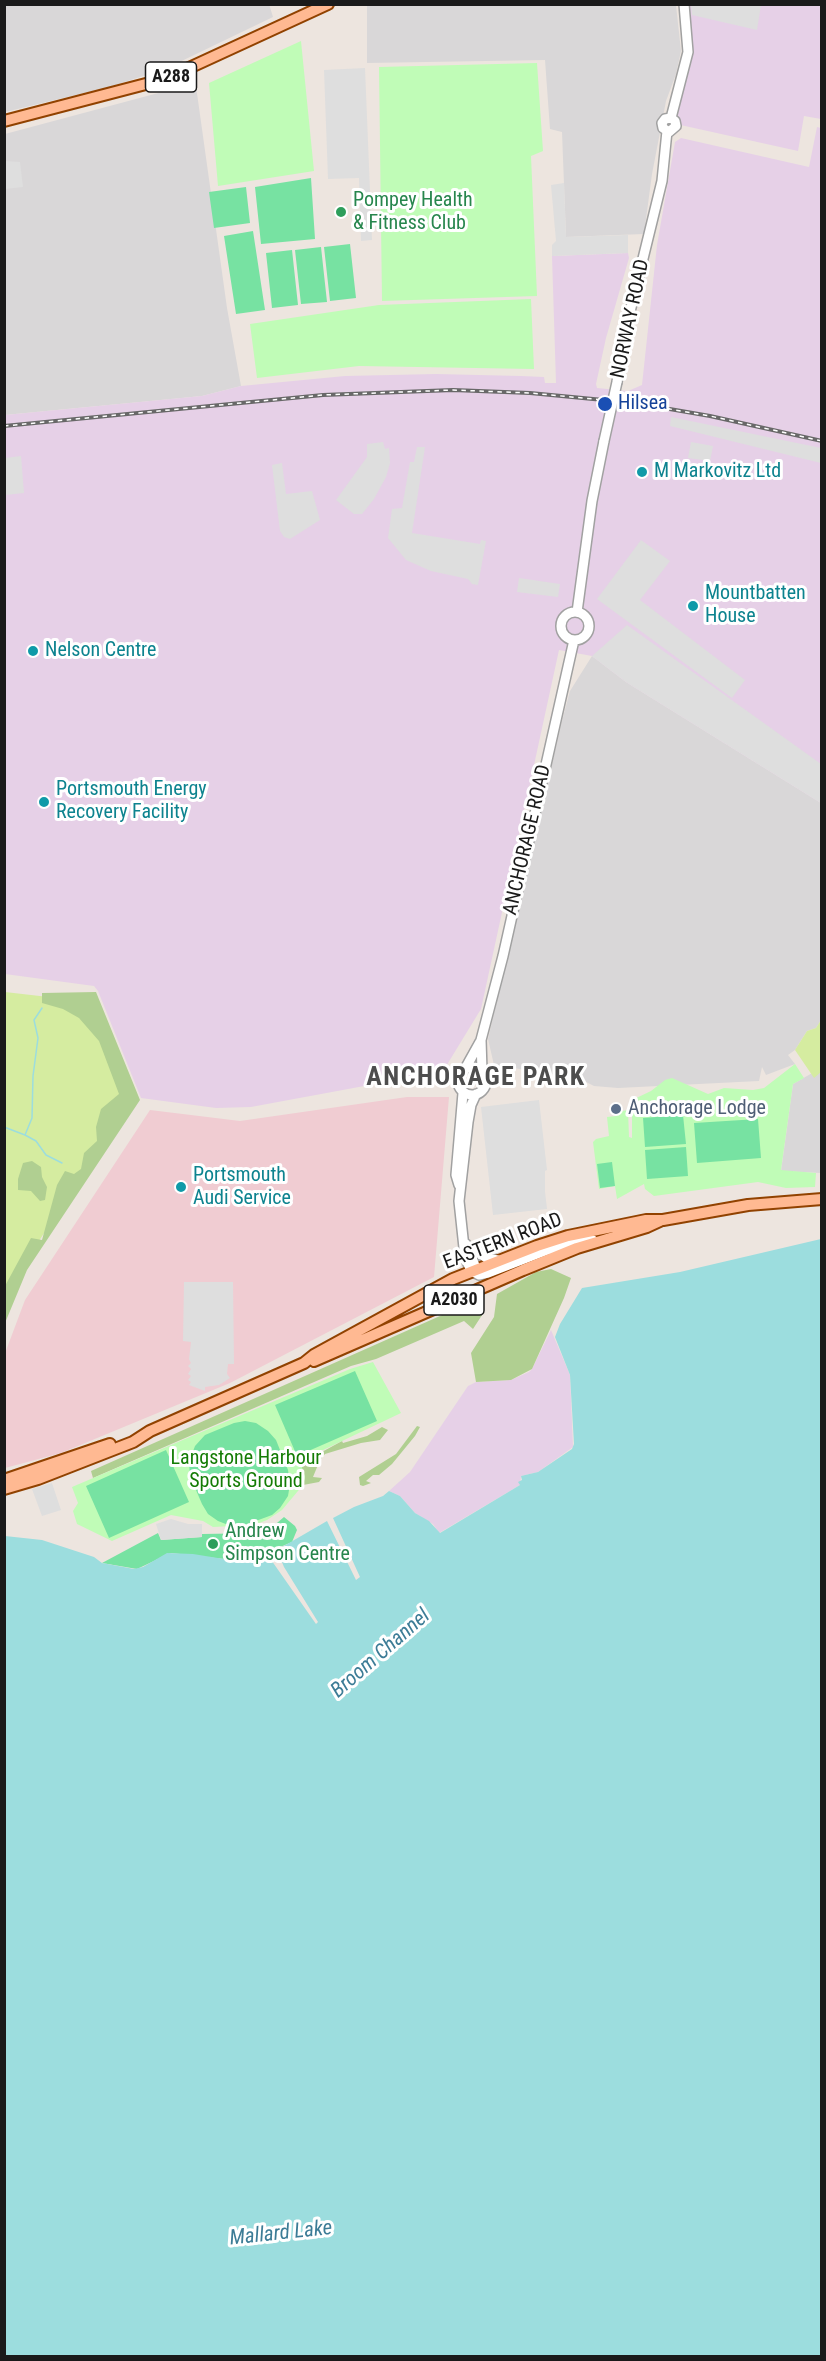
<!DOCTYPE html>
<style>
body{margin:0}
#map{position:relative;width:826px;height:2361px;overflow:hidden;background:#ede5df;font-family:"Roboto Condensed",sans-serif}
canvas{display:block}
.frame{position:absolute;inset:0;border:6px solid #1a1a1a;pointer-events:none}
</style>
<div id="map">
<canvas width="826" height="2361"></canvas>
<div class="frame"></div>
</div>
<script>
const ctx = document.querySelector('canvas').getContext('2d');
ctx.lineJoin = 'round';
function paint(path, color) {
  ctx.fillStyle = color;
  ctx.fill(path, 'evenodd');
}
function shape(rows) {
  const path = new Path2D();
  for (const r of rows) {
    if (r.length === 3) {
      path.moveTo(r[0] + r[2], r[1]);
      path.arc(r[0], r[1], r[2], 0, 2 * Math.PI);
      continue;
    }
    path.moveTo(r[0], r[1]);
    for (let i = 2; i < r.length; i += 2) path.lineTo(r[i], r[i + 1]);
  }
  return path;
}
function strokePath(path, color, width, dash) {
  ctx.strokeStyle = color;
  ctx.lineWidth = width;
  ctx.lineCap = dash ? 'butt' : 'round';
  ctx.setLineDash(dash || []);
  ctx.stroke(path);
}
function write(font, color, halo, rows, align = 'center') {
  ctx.font = font + ' "Roboto Condensed",sans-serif';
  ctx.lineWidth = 6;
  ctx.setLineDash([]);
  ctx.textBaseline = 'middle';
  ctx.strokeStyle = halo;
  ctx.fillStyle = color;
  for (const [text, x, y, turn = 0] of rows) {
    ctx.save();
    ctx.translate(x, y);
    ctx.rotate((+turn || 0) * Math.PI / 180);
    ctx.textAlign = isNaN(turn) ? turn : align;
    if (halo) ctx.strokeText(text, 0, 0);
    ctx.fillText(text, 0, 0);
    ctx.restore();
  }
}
paint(shape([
 [269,4,273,17,165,69,109,87,5,112,4,5],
 [367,5,676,5,681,51,676,74,666,101,652,174,644,234,566,237,562,132,550,129,545,60,367,63],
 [195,79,227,308,241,386,202,396,5,415,5,134,162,92],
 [592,656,626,682,821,803,821,1020,816,1028,807,1031,795,1050,788,1055,795,1064,766,1075,762,1067,759,1081,618,1088,594,1086,578,1078,494,1065,488,1039,562,721,570,691],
 [821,1068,821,1173,781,1171,793,1084]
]), '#d9d7d8');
paint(shape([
 [407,1097,449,1097,434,1277,230,1383,61,1453,5,1468,4,1356,25,1300,150,1110,240,1121]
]), '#f0ccd2');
paint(shape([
 [688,5,821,5,821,119,804,116,798,151,676,124,692,44],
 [817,127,821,128,821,803,626,682,592,656,559,650,481,1009,445,1068,375,1084,251,1107,216,1108,141,1098,98,991,94,986,5,974,5,415,202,396,241,386,345,376,436,374,521,376,544,377,545,383,556,383,552,256,628,253,629,258,606,338,596,384,597,388,628,391,642,385,657,245,675,142,681,138,809,167],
 [551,1330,570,1375,573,1447,538,1472,521,1476,520,1485,439,1533,433,1524,415,1513,400,1496,389,1491,410,1472,468,1386,476,1382,511,1380,529,1372,532,1369]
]), '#e6d0e7');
paint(shape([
 [5,992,92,1002,129,1105,15,1277,5,1303],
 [821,1020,821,1072,814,1078,795,1050,807,1031,816,1028]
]), '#d5eca0');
paint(shape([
 [96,992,140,1100,27,1270,5,1323,5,1286,31,1238,42,1240,57,1185,65,1171,74,1174,81,1169,84,1153,97,1141,96,1127,101,1109,119,1094,99,1041,79,1018,63,1009,42,1003,42,993],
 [32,1161,41,1167,42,1177,47,1187,45,1200,40,1201,31,1191,18,1190,18,1179,23,1163],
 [551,1269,571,1278,564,1298,532,1369,511,1380,476,1382,471,1353,494,1317,497,1294,536,1272],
 [480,1303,484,1312,473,1329,464,1321,376,1359,351,1366,93,1478,91,1471,467,1304],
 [417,1426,420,1427,415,1436,392,1464,379,1475,373,1475,366,1481,371,1483,363,1486,360,1485,359,1477,396,1454],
 [382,1427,388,1430,380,1440,361,1443,325,1454,320,1460,313,1477,322,1478,319,1482,303,1485,305,1477,300,1464,342,1441,343,1443,367,1436]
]), '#b0cf91');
paint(shape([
 [301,41,314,171,218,186,209,83],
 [537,63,543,151,531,156,537,296,382,301,379,67],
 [531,299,534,369,359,366,257,378,250,324,379,305],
 [795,1064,804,1078,793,1084,781,1170,816,1173,815,1187,786,1188,758,1182,654,1196,645,1189,644,1184,617,1199,615,1186,599,1189,593,1142,596,1139,609,1136,607,1117,616,1116,616,1112,628,1110,629,1137,632,1138,632,1100,651,1091,665,1080,672,1078,708,1094,724,1088,753,1090,764,1088],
 [373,1362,401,1413,321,1451,301,1464,305,1477,303,1485,282,1510,267,1520,254,1525,213,1527,203,1521,171,1515,112,1541,77,1524,73,1511,78,1503,72,1487,350,1369]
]), '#c0fcb7');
paint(shape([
 [311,178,315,239,261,244,255,187],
 [246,187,250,223,214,228,209,192],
 [253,231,265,310,236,314,224,236],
 [350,244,356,298,330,301,324,247],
 [321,247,327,302,301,304,295,250],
 [292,250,298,305,272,308,266,253],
 [683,1115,686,1144,645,1147,643,1118],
 [758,1119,761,1158,697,1163,694,1123],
 [686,1147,688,1176,647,1179,645,1150],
 [612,1162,615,1186,600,1188,597,1164],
 [355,1371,377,1421,297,1456,275,1405],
 [245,1421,256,1423,268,1431,276,1440,288,1470,290,1484,288,1496,280,1508,272,1515,245,1525,231,1526,218,1521,208,1514,202,1504,190,1476,189,1462,195,1446,205,1435,234,1423],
 [166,1450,189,1502,109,1538,86,1486],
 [284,1517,295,1526,297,1530,292,1542,259,1556,224,1559,171,1553,137,1569,102,1563,158,1533,161,1540,202,1537,202,1534,261,1533,264,1534]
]), '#77e2a2');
paint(shape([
 [691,5,761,5,757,30,692,15],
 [365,68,372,240,361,241,359,178,328,179,324,70],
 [5,161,20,162,23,187,5,189],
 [564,183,566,237,628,235,628,253,552,256,552,245,556,241,551,185],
 [671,417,821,448,821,463,670,426],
 [383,442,385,449,389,448,390,463,386,477,374,499,362,514,354,514,336,500,367,457,367,444],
 [691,442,713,446,710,461,688,458],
 [417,447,425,447,412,533,480,544,481,540,486,541,478,585,472,584,468,579,431,571,406,560,388,538,392,509,402,508,410,462,414,462],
 [21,456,24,493,5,495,5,458],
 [282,463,286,494,312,491,320,520,290,539,284,537,280,531,272,465],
 [641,540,670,561,640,600,745,680,732,698,597,599],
 [519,578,560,584,558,597,517,592],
 [627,625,821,764,821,803,626,682,592,656],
 [539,1100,547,1170,545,1171,545,1192,547,1209,493,1215,481,1107],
 [184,1282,233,1282,234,1364,228,1364,227,1374,230,1378,219,1385,205,1387,205,1391,189,1385,191,1382,188,1380,191,1376,188,1374,191,1369,188,1366,191,1363,189,1359,191,1342,183,1341],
 [52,1483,61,1510,42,1516,32,1489],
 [171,1519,188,1524,202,1524,202,1537,161,1540,156,1524]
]), '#dedede');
paint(shape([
 [821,1239,821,2356,5,2356,5,1536,42,1540,94,1557,102,1563,134,1569,143,1567,167,1553,193,1554,224,1559,252,1558,267,1554,316,1624,318,1622,284,1567,277,1550,327,1521,356,1580,360,1577,333,1518,354,1507,383,1496,389,1491,400,1496,415,1513,429,1521,440,1533,520,1485,518,1482,522,1480,521,1476,538,1472,572,1449,574,1444,570,1375,555,1337,560,1324,582,1288,680,1272]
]), '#9cddde');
strokePath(shape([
 [42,1008,34,1020,38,1038,33,1076,32,1118,25,1135,36,1141,46,1155,62,1163],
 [4,1127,25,1135]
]), '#9cddde', 1.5);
const tertiary = shape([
 [671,118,675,121,676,126,669,132,663,128,662,123,665,119,671,118,688,52,684,4],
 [617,382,626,328,662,181,667,131],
 [577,612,592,501,604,441],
 [575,626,14],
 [472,1081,14],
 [465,1069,480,1042],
 [482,1071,481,1040,503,956,574,640],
 [476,1094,471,1105,468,1122,459,1201,465,1257,471,1271,479,1275,488,1273,545,1251,578,1242,593,1240],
 [459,1185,456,1175,463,1093],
 [466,1244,479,1275],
 [472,1247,486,1258,498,1260]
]);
const primary = shape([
 [4,121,165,79,328,4],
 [314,1361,523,1270,577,1248,647,1227,660,1221],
 [4,1480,110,1444],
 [4,1489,38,1479,133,1442,150,1431,304,1363,314,1355,453,1279,537,1246,568,1236,646,1220,663,1220,748,1205,822,1199]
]);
strokePath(tertiary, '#a1a1a1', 12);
strokePath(primary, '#914200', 14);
strokePath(tertiary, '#fff', 9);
strokePath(primary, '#ffb992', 10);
const rail = shape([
 [4,426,323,395,453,390,530,393,635,403,710,416,822,441]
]);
strokePath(rail, '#686868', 4);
strokePath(rail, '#fff', 1.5, [4.5]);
const tertiaryBridge = shape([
 [604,441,617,382]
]);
strokePath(tertiaryBridge, '#a1a1a1', 12, []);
strokePath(tertiaryBridge, '#fff', 9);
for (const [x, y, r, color] of [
 [341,212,6,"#2e9e5b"],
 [605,404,8,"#1a4fb4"],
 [642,472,6,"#0f9aa8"],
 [693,606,6,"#0f9aa8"],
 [33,651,6,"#0f9aa8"],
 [44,802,6,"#0f9aa8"],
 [616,1109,6,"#5c6f8a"],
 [181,1187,6,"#0f9aa8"],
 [213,1544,6,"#2e9e5b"]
]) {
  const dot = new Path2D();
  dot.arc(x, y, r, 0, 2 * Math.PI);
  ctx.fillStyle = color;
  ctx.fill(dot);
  strokePath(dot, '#fff', 2);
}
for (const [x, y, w] of [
 [171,77,51],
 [454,1300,60]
]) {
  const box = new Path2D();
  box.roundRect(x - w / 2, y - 15, w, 30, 4.5);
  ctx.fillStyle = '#fff';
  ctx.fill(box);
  strokePath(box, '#1a1a1a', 1.5);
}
write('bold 18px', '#1a1a1a', null, [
 ["A288",171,77],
 ["A2030",454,1300]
]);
write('20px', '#27864d', '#fff', [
 ["Pompey Health",353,201],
 ["& Fitness Club",353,224],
 ["Andrew",225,1532],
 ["Simpson Centre",225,1555]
], 'left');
write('20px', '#1a1a1a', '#fff', [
 ["NORWAY ROAD",631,319,-78],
 ["ANCHORAGE ROAD",528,840,-77],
 ["EASTERN ROAD",503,1242,-21]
]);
write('20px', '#164399', '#fff', [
 ["Hilsea",618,404]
], 'left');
write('20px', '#0d838f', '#fff', [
 ["M Markovitz Ltd",654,472],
 ["Mountbatten",705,594],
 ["House",705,617],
 ["Nelson Centre",45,651],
 ["Portsmouth Energy",56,790],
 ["Recovery Facility",56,813],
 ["Portsmouth",193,1176],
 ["Audi Service",193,1199]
], 'left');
write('20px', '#4e5e75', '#fff', [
 ["Anchorage Lodge",628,1109]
], 'left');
write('20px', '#147c05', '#fff', [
 ["Langstone Harbour",246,1459],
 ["Sports Ground",246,1482]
]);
write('italic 21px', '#3c7c96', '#fff', [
 ["Broom Channel",381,1654,-41],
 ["Mallard Lake",281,2234,-6]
]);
ctx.letterSpacing = '1.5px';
write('bold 26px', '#4d4d4d', '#fff', [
 ["ANCHORAGE PARK",476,1078]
]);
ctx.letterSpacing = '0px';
</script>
